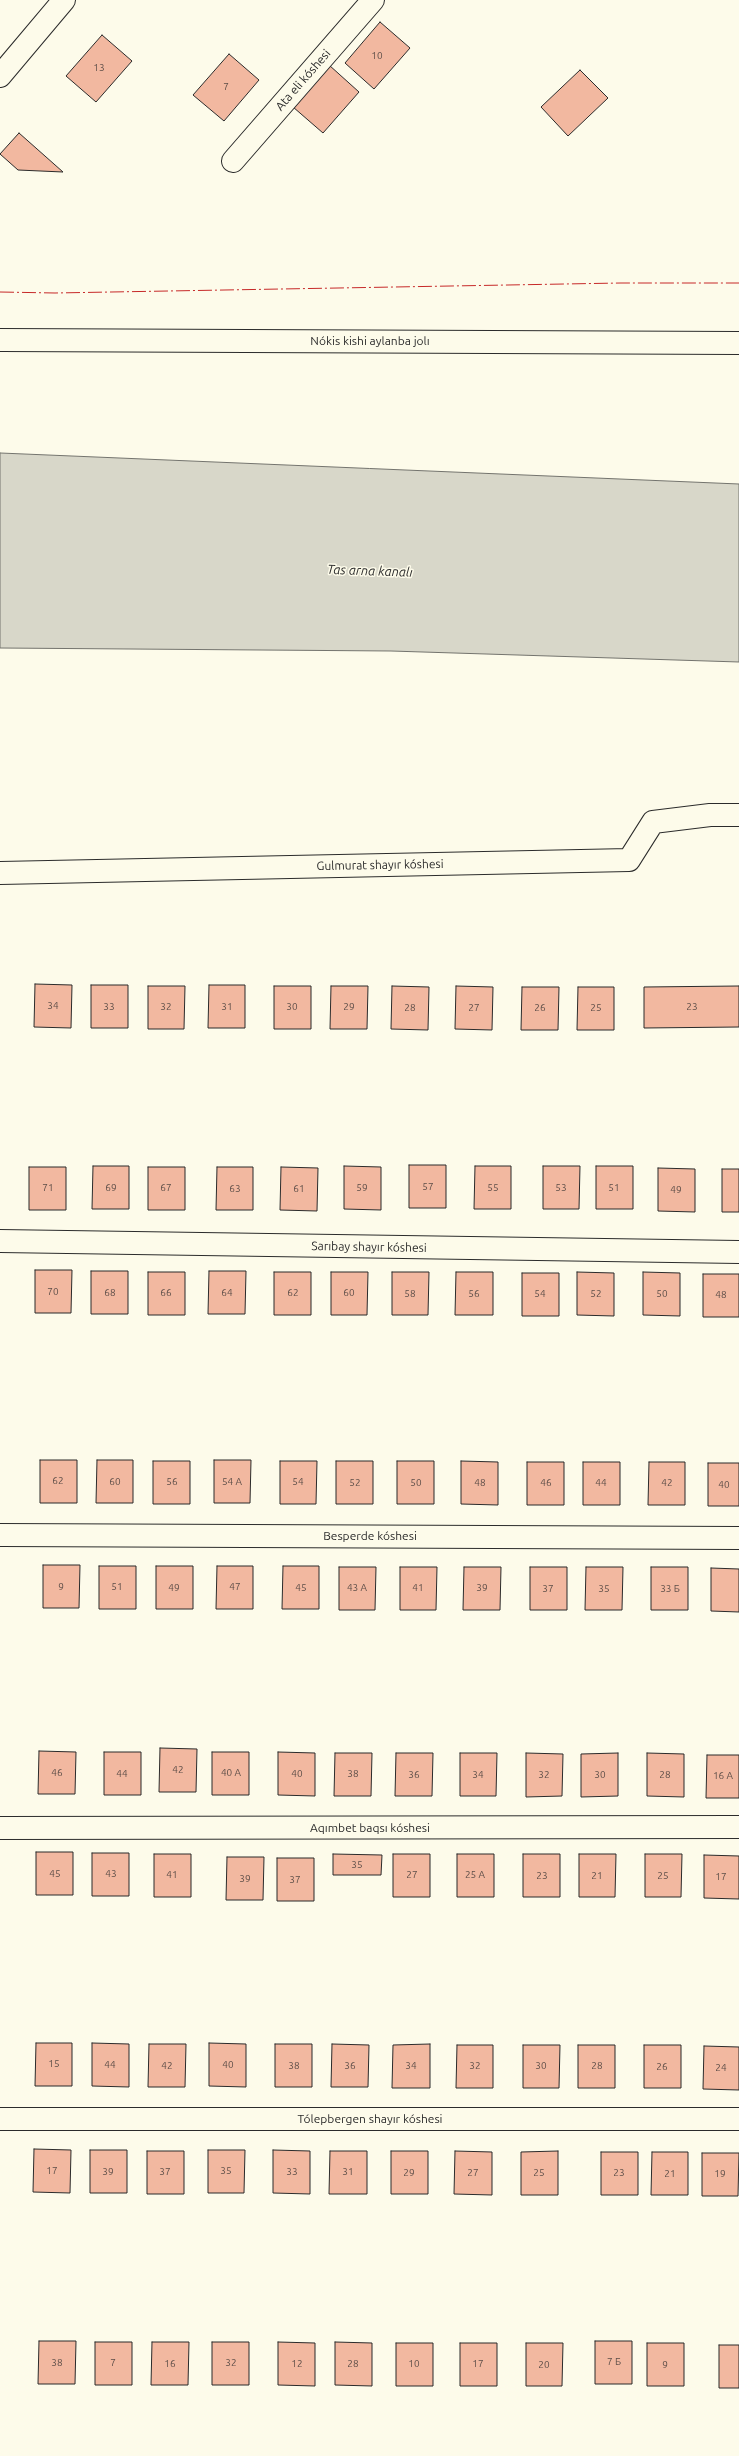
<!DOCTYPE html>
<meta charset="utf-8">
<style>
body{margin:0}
canvas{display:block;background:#fdfbea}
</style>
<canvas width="739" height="2456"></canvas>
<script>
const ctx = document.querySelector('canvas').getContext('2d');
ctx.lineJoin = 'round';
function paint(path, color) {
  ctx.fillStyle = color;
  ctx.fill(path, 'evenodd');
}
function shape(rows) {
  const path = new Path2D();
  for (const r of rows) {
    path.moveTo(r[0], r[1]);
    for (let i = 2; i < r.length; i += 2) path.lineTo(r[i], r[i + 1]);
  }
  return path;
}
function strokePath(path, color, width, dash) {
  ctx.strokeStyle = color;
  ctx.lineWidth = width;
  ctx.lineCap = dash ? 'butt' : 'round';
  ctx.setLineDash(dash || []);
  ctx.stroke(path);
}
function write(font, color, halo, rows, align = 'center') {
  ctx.font = font + ' Ubuntu,sans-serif';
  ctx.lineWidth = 3;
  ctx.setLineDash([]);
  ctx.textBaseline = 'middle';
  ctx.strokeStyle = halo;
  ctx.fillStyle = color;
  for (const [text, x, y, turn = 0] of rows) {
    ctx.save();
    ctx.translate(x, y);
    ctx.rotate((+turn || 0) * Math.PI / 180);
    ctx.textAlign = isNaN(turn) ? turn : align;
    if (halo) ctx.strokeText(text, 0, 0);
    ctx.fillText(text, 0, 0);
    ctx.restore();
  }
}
const water = shape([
 [0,453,739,484,739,662,391,651,0,648,0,453]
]);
paint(water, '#d8d7c9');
strokePath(water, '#74746e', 1);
const building = shape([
 [380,22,410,48,374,89,345,63,380,22],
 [102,35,132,61,96,102,66,76,102,35],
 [229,54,259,80,224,121,193,95,229,54],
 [329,65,359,92,323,133,293,107,329,65],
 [580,70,608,98,568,136,541,107,580,70],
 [19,133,63,172,18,170,0,154,19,133],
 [35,984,72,985,71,1028,34,1027,35,984],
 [91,985,128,985,128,1028,91,1028,91,985],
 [209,985,245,985,245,1028,208,1028,209,985],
 [148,986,185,986,184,1029,148,1029,148,986],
 [274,986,311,986,311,1029,274,1029,274,986],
 [331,986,368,986,367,1029,330,1029,331,986],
 [392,986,429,987,428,1030,391,1029,392,986],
 [456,986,493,987,492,1030,455,1029,456,986],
 [739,986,739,1027,644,1028,644,987,739,986],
 [522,987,559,987,558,1030,521,1030,522,987],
 [578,987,614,987,614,1030,577,1030,578,987],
 [409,1165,446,1165,446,1208,409,1208,409,1165],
 [93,1166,129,1166,129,1209,92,1209,93,1166],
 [344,1166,381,1167,381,1210,344,1209,344,1166],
 [475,1166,511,1166,511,1209,474,1209,475,1166],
 [543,1166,580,1166,579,1209,543,1209,543,1166],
 [596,1166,633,1166,633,1209,596,1209,596,1166],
 [29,1167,66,1167,66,1210,29,1210,29,1167],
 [148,1167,185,1167,185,1210,148,1210,148,1167],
 [217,1167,253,1167,253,1210,216,1210,217,1167],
 [281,1167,318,1168,317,1211,280,1210,281,1167],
 [658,1168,695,1169,695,1212,658,1211,658,1168],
 [722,1169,739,1169,739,1212,722,1212,722,1169],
 [35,1270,72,1270,71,1313,35,1313,35,1270],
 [91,1271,128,1271,128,1314,91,1314,91,1271],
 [209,1271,246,1271,245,1314,208,1314,209,1271],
 [148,1272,185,1272,185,1315,148,1315,148,1272],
 [274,1272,311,1272,311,1315,274,1315,274,1272],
 [331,1272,368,1272,367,1315,331,1315,331,1272],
 [392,1272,429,1272,428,1315,392,1315,392,1272],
 [456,1272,493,1272,493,1315,455,1315,456,1272],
 [577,1272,614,1273,614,1316,577,1315,577,1272],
 [643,1272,680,1273,680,1316,643,1315,643,1272],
 [522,1273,559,1273,559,1316,522,1316,522,1273],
 [703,1274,739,1274,739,1317,703,1317,703,1274],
 [40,1460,77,1460,77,1503,40,1503,40,1460],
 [97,1460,133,1460,133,1503,96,1503,97,1460],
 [214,1460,251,1460,250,1503,214,1503,214,1460],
 [153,1461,190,1461,190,1504,153,1504,153,1461],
 [280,1461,317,1461,316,1504,280,1504,280,1461],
 [336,1461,373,1461,373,1504,336,1504,336,1461],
 [397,1461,434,1461,434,1504,397,1504,397,1461],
 [461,1461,498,1462,498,1505,461,1504,461,1461],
 [527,1462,564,1462,564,1505,527,1505,527,1462],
 [583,1462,620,1462,620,1505,583,1505,583,1462],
 [649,1462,685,1462,685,1505,648,1505,649,1462],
 [708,1463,739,1463,739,1506,708,1506,708,1463],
 [43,1565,80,1565,79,1608,43,1608,43,1565],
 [99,1566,136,1566,136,1609,99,1609,99,1566],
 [156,1566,193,1566,193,1609,156,1609,156,1566],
 [217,1566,253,1566,253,1609,216,1609,217,1566],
 [283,1566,319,1566,319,1609,282,1609,283,1566],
 [339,1567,376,1567,375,1610,339,1610,339,1567],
 [400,1567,437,1567,436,1610,400,1610,400,1567],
 [464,1567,501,1567,500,1610,463,1610,464,1567],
 [530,1567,567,1567,567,1610,530,1610,530,1567],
 [586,1567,623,1567,622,1610,585,1610,586,1567],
 [651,1567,688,1567,688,1610,651,1610,651,1567],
 [711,1568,739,1569,739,1612,711,1611,711,1568],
 [160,1748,197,1749,196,1792,159,1792,160,1748],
 [39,1751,76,1752,75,1794,38,1794,39,1751],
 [104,1752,141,1752,141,1795,104,1795,104,1752],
 [212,1752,249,1752,249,1795,212,1795,212,1752],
 [278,1752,315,1753,315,1796,278,1795,278,1752],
 [335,1753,372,1753,371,1796,334,1796,335,1753],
 [396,1753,433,1753,432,1796,395,1796,396,1753],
 [460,1753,497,1753,496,1796,460,1796,460,1753],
 [526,1753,563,1754,562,1796,526,1797,526,1753],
 [618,1753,618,1796,581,1797,581,1754,618,1753],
 [647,1753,684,1754,684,1797,647,1796,647,1753],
 [707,1755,739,1755,739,1798,706,1798,707,1755],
 [36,1852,73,1852,73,1895,36,1895,36,1852],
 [92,1853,129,1853,129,1896,92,1896,92,1853],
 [154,1854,191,1854,191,1897,154,1897,154,1854],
 [333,1854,382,1855,381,1875,333,1875,333,1854],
 [393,1854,430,1854,430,1897,393,1897,393,1854],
 [457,1854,494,1854,494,1897,457,1897,457,1854],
 [523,1854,560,1854,560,1897,523,1897,523,1854],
 [579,1854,616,1854,615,1897,579,1897,579,1854],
 [645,1854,682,1854,681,1897,645,1897,645,1854],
 [704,1855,739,1856,739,1899,704,1898,704,1855],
 [227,1857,264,1857,263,1900,226,1900,227,1857],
 [277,1858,314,1858,314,1901,277,1901,277,1858],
 [36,2043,72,2043,72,2086,35,2086,36,2043],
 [92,2043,129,2044,129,2087,92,2086,92,2043],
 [209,2043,246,2044,246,2087,209,2086,209,2043],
 [149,2044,186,2044,185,2087,148,2087,149,2044],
 [275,2044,312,2044,312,2087,275,2087,275,2044],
 [332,2044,369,2045,368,2087,331,2087,332,2044],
 [430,2044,430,2088,392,2088,393,2045,430,2044],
 [457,2045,493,2045,493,2088,456,2088,457,2045],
 [523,2045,560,2045,559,2088,523,2088,523,2045],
 [578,2045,615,2045,615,2088,578,2088,578,2045],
 [644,2045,681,2045,681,2088,644,2088,644,2045],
 [704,2046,739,2047,739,2090,703,2089,704,2046],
 [34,2149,71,2150,70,2193,33,2192,34,2149],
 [90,2150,127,2150,127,2193,90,2193,90,2150],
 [208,2150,245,2150,244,2193,208,2193,208,2150],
 [273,2150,310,2151,310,2194,273,2193,273,2150],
 [147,2151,184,2151,184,2194,147,2194,147,2151],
 [330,2151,367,2151,367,2194,329,2194,330,2151],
 [391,2151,428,2151,428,2194,391,2194,391,2151],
 [455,2151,492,2152,492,2195,454,2194,455,2151],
 [558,2151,558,2195,521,2195,521,2152,558,2151],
 [601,2152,638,2152,638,2195,601,2195,601,2152],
 [652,2152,688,2152,688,2195,651,2195,652,2152],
 [702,2153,739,2153,738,2196,702,2196,702,2153],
 [39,2341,76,2341,75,2384,38,2384,39,2341],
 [595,2341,632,2341,632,2384,595,2384,595,2341],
 [95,2342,132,2342,132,2385,95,2385,95,2342],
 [152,2342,189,2342,188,2385,151,2385,152,2342],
 [212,2342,249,2342,249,2385,212,2385,212,2342],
 [278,2342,315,2343,315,2386,278,2385,278,2342],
 [335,2342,372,2343,372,2386,335,2385,335,2342],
 [396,2343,433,2343,433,2386,396,2386,396,2343],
 [460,2343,497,2343,497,2386,460,2386,460,2343],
 [526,2343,563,2343,562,2386,526,2386,526,2343],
 [647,2343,684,2343,684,2386,647,2386,647,2343],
 [719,2345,739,2345,739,2388,719,2388,719,2345]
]);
paint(building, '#f2b8a0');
strokePath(building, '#2b2b2b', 1);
const minor = shape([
 [0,76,64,0],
 [233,161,373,0],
 [0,873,629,860,653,822,710,815,739,815],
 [0,1241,739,1252],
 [0,1535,739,1538],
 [0,1828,739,1827],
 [0,2119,739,2119]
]);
const secondary = shape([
 [0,340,739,343]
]);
strokePath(minor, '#2b2b2b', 24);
strokePath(secondary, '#2b2b2b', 24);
strokePath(minor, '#fdfbea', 22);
strokePath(secondary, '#fdfbea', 22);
strokePath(shape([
 [0,292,55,293,621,283,739,283]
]), '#c62828', 1, [14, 3, 2, 3]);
write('10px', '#5d4e48', null, [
 ["10",377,56],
 ["13",99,68],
 ["7",226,87],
 ["34",53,1006],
 ["33",109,1007],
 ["32",166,1007],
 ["31",227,1007],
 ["30",292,1007],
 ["29",349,1007],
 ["23",692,1007],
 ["28",410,1008],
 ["27",474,1008],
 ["26",540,1008],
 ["25",596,1008],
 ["57",428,1187],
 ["71",48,1188],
 ["69",111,1188],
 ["67",166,1188],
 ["59",362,1188],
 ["55",493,1188],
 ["53",561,1188],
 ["51",614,1188],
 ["63",235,1189],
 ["61",299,1189],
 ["49",676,1190],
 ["70",53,1292],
 ["68",110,1293],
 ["66",166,1293],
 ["64",227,1293],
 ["62",293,1293],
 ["60",349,1293],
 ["58",410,1294],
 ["56",474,1294],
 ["54",540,1294],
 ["52",596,1294],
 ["50",662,1294],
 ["48",721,1295],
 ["62",58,1481],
 ["60",115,1482],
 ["56",172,1482],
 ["54 А",232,1482],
 ["54",298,1482],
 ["52",355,1483],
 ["50",416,1483],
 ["48",480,1483],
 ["46",546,1483],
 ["44",601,1483],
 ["42",667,1483],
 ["40",724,1485],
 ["9",61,1587],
 ["51",117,1587],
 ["47",235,1587],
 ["49",174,1588],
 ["45",301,1588],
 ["43 А",357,1588],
 ["41",418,1588],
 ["39",482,1588],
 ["37",548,1589],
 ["35",604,1589],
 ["33 Б",670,1589],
 ["42",178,1770],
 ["46",57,1773],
 ["40 А",231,1773],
 ["44",122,1774],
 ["40",297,1774],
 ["38",353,1774],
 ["36",414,1775],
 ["34",478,1775],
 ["32",544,1775],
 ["30",600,1775],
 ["28",665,1775],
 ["16 А",723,1776],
 ["35",357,1865],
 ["45",55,1874],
 ["43",111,1874],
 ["41",172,1875],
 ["27",412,1875],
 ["25 А",475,1875],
 ["23",542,1876],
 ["21",597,1876],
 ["25",663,1876],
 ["17",721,1877],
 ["39",245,1879],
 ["37",295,1880],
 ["15",54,2064],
 ["44",110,2065],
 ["40",228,2065],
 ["42",167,2066],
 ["38",294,2066],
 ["36",350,2066],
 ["34",411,2066],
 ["32",475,2066],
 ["30",541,2066],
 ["28",597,2066],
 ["26",662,2067],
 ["24",721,2068],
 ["17",52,2171],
 ["35",226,2171],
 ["39",108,2172],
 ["37",165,2172],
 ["33",292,2172],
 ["31",348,2172],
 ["29",409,2173],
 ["27",473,2173],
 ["25",539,2173],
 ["23",619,2173],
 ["21",670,2174],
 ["19",720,2174],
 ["7 Б",614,2362],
 ["38",57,2363],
 ["7",113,2363],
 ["32",231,2363],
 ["16",170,2364],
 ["12",297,2364],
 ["28",353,2364],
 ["10",414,2364],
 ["17",478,2364],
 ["20",544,2365],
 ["9",665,2365]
]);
write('12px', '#2b2b2b', '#fdfbea', [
 ["Ata eli kóshesi",303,80,-49],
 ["Nókis kishi aylanba jolı",370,341],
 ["Gulmurat shayır kóshesi",380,865,-1],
 ["Sarıbay shayır kóshesi",369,1247,1],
 ["Besperde kóshesi",370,1536],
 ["Aqımbet baqsı kóshesi",370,1828],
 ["Tólepbergen shayır kóshesi",370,2119]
]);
write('italic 13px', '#2b2b2b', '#fdfbea', [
 ["Tas arna kanalı",370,571,2]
]);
</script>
